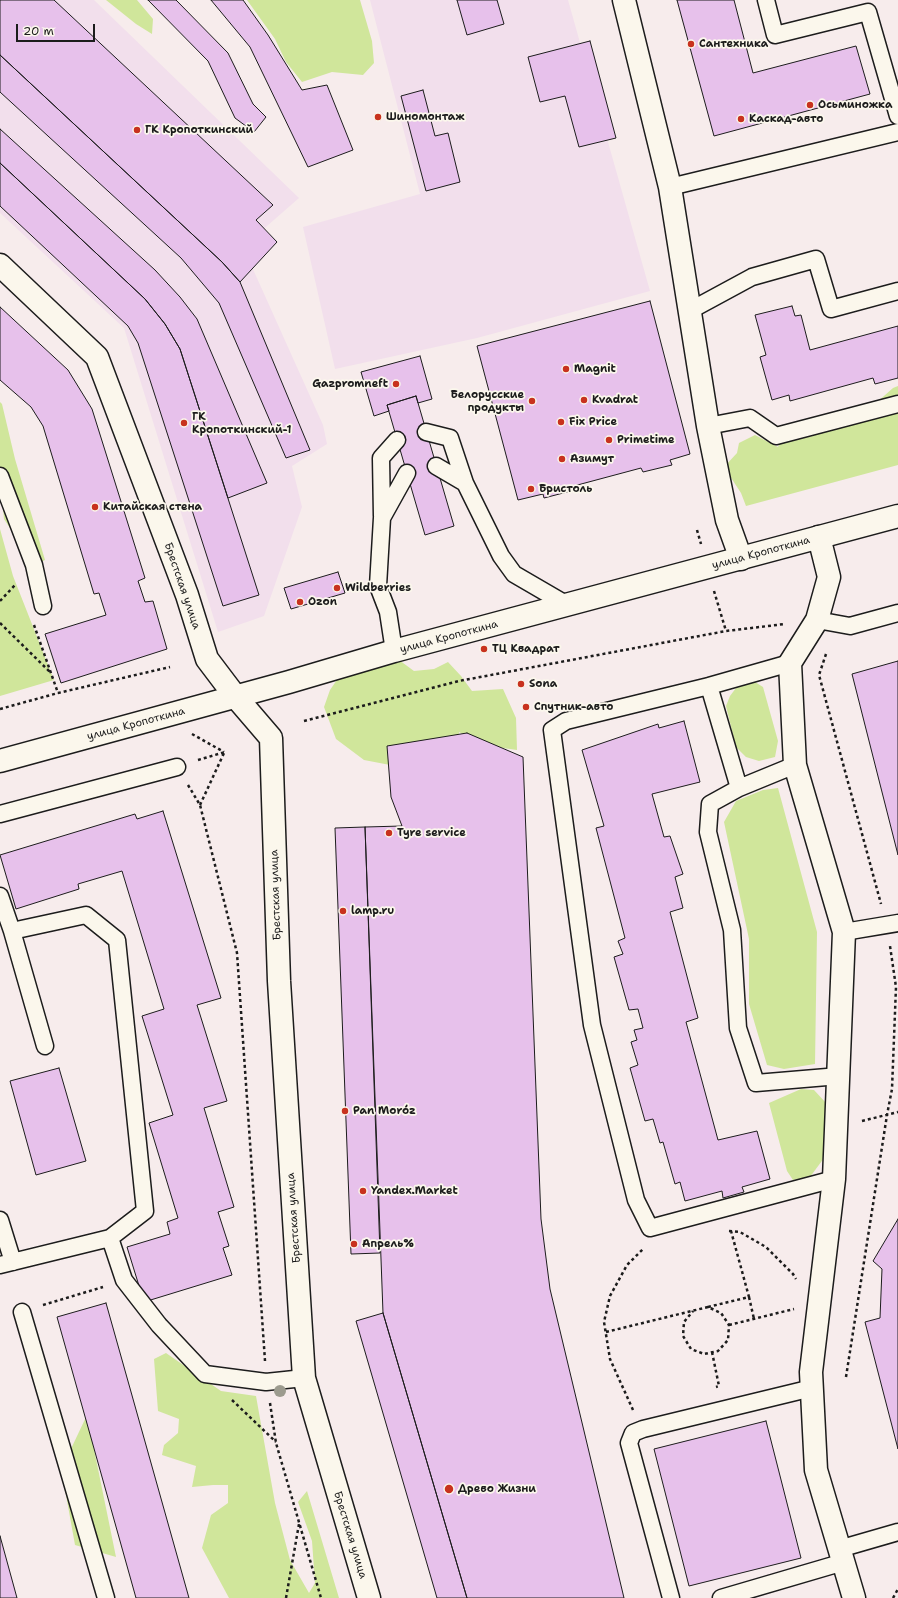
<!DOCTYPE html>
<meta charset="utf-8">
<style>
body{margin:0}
#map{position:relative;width:898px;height:1598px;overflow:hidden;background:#f7ecec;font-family:"Shantell Sans",sans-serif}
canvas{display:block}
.scale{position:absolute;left:16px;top:24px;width:79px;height:18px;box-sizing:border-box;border:2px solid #1c1c1c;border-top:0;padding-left:5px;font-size:12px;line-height:14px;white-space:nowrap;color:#1c1c1c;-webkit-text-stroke:3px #fbf7ec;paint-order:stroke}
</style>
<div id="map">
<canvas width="898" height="1598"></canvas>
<div class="scale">20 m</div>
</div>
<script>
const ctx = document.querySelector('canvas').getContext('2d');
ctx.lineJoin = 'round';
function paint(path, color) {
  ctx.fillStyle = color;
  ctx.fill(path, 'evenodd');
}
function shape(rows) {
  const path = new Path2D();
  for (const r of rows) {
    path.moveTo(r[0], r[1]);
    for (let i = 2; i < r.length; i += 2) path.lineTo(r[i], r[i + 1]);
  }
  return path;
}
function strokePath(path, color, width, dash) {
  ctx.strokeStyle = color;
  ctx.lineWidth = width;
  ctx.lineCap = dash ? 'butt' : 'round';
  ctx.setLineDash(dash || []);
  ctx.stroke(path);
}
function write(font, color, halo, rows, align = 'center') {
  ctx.font = font + ' "Shantell Sans",sans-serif';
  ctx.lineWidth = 3.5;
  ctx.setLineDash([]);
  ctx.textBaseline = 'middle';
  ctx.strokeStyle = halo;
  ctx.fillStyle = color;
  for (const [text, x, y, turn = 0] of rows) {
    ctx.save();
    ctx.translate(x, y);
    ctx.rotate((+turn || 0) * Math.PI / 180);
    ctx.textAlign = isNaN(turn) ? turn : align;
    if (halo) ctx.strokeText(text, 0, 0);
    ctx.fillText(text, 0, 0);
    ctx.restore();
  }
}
paint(shape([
 [0,0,94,0,299,198,243,247,323,425,327,444,292,466,302,507,264,616,218,632,124,328,0,213],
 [370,0,568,0,650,291,477,338,335,369,303,227,420,194]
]), '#f2dfec');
paint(shape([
 [106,0,137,0,153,19,152,34,136,24],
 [247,0,360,0,372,41,374,63,363,75,332,72,302,82,286,62,275,39],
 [898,386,898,465,746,506,741,493,724,467,737,453,739,443,755,435,778,447,784,434,795,440,813,436,839,420,851,407,859,414,876,403,893,388],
 [0,402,2,404,15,459,45,560,34,565,4,519,0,477],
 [0,529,13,576,54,680,0,696],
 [399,660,414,671,434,669,448,662,461,676,472,691,503,689,516,718,517,750,482,745,459,732,457,750,411,769,364,760,336,739,324,707,330,690,341,674],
 [755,682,763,687,778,741,775,757,759,761,746,757,736,747,726,706,730,696,736,688],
 [778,788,817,932,815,1064,784,1069,767,1065,749,1004,749,939,724,822,736,801,763,790],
 [801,1089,814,1090,827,1104,827,1154,810,1177,793,1180,787,1171,769,1103],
 [166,1353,221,1391,256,1396,275,1503,290,1560,309,1593,315,1583,312,1541,298,1502,307,1491,339,1598,229,1598,202,1548,211,1515,228,1503,228,1485,213,1485,192,1487,196,1466,162,1455,164,1445,178,1433,179,1419,158,1411,154,1359],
 [87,1415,116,1557,75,1545,66,1495,60,1472]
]), '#d0e69b');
const building = shape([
 [0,0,54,0,273,205,256,220,277,242,240,282,222,262,0,55,0,0],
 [148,0,176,0,228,53,253,104,266,117,254,132,235,118,208,61,148,0],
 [211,0,243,0,268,35,302,90,327,85,353,150,308,167,250,47,211,0],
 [457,0,497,0,504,24,467,35,457,0],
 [677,0,734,0,753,73,856,46,870,94,714,136,677,0],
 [590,41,616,138,579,147,565,96,540,102,528,57,590,41],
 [0,55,222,262,240,282,310,450,286,458,219,303,181,258,0,92,0,55],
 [423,90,435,136,448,133,460,182,426,191,401,96,423,90],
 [0,129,155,270,180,297,197,319,267,483,228,498,180,349,165,324,145,299,0,163,0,129],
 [0,163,145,299,165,324,180,349,259,595,223,606,138,343,128,326,0,206,0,163],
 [650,301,690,454,670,460,672,465,643,472,641,468,570,487,571,491,544,498,543,494,518,500,477,346,650,301],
 [792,306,795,316,801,315,810,350,898,326,898,378,875,384,873,378,790,401,789,395,772,400,760,357,766,355,755,315,792,306],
 [0,307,68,370,92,409,145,578,138,581,145,602,153,601,167,649,61,683,45,634,106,615,99,593,94,594,43,426,31,407,0,380,0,307],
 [420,356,432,399,418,403,416,396,387,405,389,411,374,416,361,372,420,356],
 [416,396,454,526,425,535,387,405,416,396],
 [338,572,345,593,291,609,284,588,338,572],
 [898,661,898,855,852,674,898,661],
 [684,721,700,782,652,794,664,837,670,836,683,874,675,877,683,908,670,912,698,1018,686,1022,718,1140,757,1131,770,1179,742,1187,744,1192,723,1198,722,1191,685,1201,680,1182,675,1184,663,1142,660,1143,653,1119,645,1121,630,1068,638,1065,631,1042,637,1040,634,1030,643,1028,638,1009,629,1010,614,957,623,954,618,941,625,938,596,828,604,826,582,750,658,724,659,728,684,721],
 [467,733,523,757,541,1219,550,1289,624,1598,467,1598,383,1313,365,827,402,826,391,797,387,746,467,733],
 [163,811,221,998,197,1005,227,1101,204,1108,234,1207,218,1212,229,1246,223,1248,232,1275,144,1302,127,1247,170,1234,167,1222,178,1218,149,1123,173,1115,142,1016,164,1009,122,871,78,884,79,889,16,909,0,855,135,814,137,819,163,811],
 [365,827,380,1253,351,1254,335,828,365,827],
 [59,1068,86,1161,36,1175,10,1081,59,1068],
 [898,1219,898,1449,865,1322,880,1318,882,1269,873,1261,898,1219],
 [106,1303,189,1598,136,1598,113,1516,57,1317,106,1303],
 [383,1313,467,1598,437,1598,356,1321,383,1313],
 [766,1421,801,1558,689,1586,654,1449,766,1421],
 [0,1536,17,1598,0,1598,0,1536]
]);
paint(building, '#e7c1eb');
strokePath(building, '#1c1c1c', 1);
const lane = shape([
 [766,0,775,35,868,12,898,116],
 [670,187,898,132],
 [691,310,752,277,816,259,831,309,898,291],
 [708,426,750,418,776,436,898,404],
 [426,432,450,438,465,483],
 [436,466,465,483,501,556,514,574,569,606],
 [0,476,34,565,43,606],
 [382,516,381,458,397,440],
 [817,620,850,626,898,613],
 [394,651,388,612,378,586,382,518,407,473],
 [790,663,709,686,566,721,552,730,592,1025,636,1200,650,1228,834,1179],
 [709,686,739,788],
 [795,765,739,788,710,804,708,832,732,930,738,1028,756,1083,839,1076],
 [0,814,177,767],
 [0,896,12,931,86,915,117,940,145,1211,110,1238,0,1265],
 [12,931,45,1046],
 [844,932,898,923],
 [0,1220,13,1262],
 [110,1238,124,1280,159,1325,205,1374,266,1382,304,1378],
 [22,1312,106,1598],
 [839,1549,898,1532],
 [671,1598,629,1443,633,1433,643,1429,812,1388],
 [721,1598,837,1564,844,1565]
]);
const street = shape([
 [624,0,670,187,708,426,727,520,741,559],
 [0,265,97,357,187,595,207,659,235,696,271,738,279,981,304,1378,369,1598],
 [819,537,829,577,817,620,790,663,795,765,844,932,834,1179,811,1372,816,1470,854,1598]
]);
const secondary = shape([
 [0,761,289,682,394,651,898,516]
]);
strokePath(lane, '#1c1c1c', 19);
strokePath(street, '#1c1c1c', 25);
strokePath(secondary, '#1c1c1c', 25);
strokePath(shape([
 [697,530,701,544],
 [714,591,726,631],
 [0,601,16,584],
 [0,623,50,672],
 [34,625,58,693],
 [826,654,819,675,881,904],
 [0,709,58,693,170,667],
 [304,721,459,681,726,631,785,624],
 [192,734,224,752],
 [198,760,225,752],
 [188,785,200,805,237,953,265,1361],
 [200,805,224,753],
 [862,1121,898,1112],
 [729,1231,740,1232,766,1247,793,1274,796,1279],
 [749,1297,754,1319],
 [43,1305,103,1287],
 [708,1307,749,1297,731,1231],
 [729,1325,794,1309],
 [606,1332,708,1307,721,1313,729,1325,728,1340,718,1351,704,1354,691,1349,683,1336,684,1322,693,1311],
 [712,1352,719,1386,716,1387],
 [846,1377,887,1115,892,1089,896,987,890,946],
 [232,1400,276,1442],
 [270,1403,276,1443,321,1598],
 [633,1410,610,1359,604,1322,610,1296,627,1265,643,1249],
 [286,1598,299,1524],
 [893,1598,898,1589]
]), '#1c1c1c', 2.5, [3, 3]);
strokePath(lane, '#fbf7ec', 16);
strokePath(street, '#fbf7ec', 22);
strokePath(secondary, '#fbf7ec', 22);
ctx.fillStyle = '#9c9b8e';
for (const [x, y] of [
 [280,1391]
]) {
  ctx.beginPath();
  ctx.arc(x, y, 6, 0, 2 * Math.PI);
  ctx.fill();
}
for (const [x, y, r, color] of [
 [691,44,4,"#c8321e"],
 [810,105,4,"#c8321e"],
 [378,117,4,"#c8321e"],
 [741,119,4,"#c8321e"],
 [137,130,4,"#c8321e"],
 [566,369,4,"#c8321e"],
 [396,384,4,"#c8321e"],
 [584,400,4,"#c8321e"],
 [532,401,4,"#c8321e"],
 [561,422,4,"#c8321e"],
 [184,423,4,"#c8321e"],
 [609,440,4,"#c8321e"],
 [562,459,4,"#c8321e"],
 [531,489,4,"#c8321e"],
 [95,507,4,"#c8321e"],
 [337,588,4,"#c8321e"],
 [300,602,4,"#c8321e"],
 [484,649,4,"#c8321e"],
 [521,684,4,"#c8321e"],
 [526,707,4,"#c8321e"],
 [389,833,4,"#c8321e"],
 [343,911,4,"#c8321e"],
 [345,1111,4,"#c8321e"],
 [363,1191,4,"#c8321e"],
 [354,1244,4,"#c8321e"],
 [449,1489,5,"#c8321e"]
]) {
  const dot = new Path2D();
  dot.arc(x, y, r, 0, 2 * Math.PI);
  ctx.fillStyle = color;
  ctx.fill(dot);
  strokePath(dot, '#fbf7ec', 1.5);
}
write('bold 11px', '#1c1c1c', '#fbf7ec', [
 ["Сантехника",699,44],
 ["Осьминожка",818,105],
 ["Шиномонтаж",386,117],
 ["Каскад-авто",749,119],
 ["ГК Кропоткинский",145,130],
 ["Magnit",574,369],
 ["Gazpromneft",388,384,"right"],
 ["Белорусские",524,395,"right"],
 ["продукты",524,408,"right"],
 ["Kvadrat",592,400],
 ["ГК",192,417],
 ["Кропоткинский-1",192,430],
 ["Fix Price",569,422],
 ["Primetime",617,440],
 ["Азимут",570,459],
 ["Бристоль",539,489],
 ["Китайская стена",103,507],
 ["Wildberries",345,588],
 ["Ozon",308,602],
 ["ТЦ Квадрат",492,649],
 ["Sona",529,684],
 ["Спутник-авто",534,707],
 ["Tyre service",397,833],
 ["lamp.ru",351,911],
 ["Pan Moróz",353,1111],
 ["Yandex.Market",371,1191],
 ["Апрель%",362,1244],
 ["Древо Жизни",458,1489]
], 'left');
write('11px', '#1c1c1c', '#fbf7ec', [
 ["улица Кропоткина",761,553,-15],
 ["Брестская улица",182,586,71],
 ["улица Кропоткина",449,637,-15],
 ["улица Кропоткина",136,724,-15],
 ["Брестская улица",276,895,-92],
 ["Брестская улица",294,1218,-94],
 ["Брестская улица",350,1535,73]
]);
</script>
